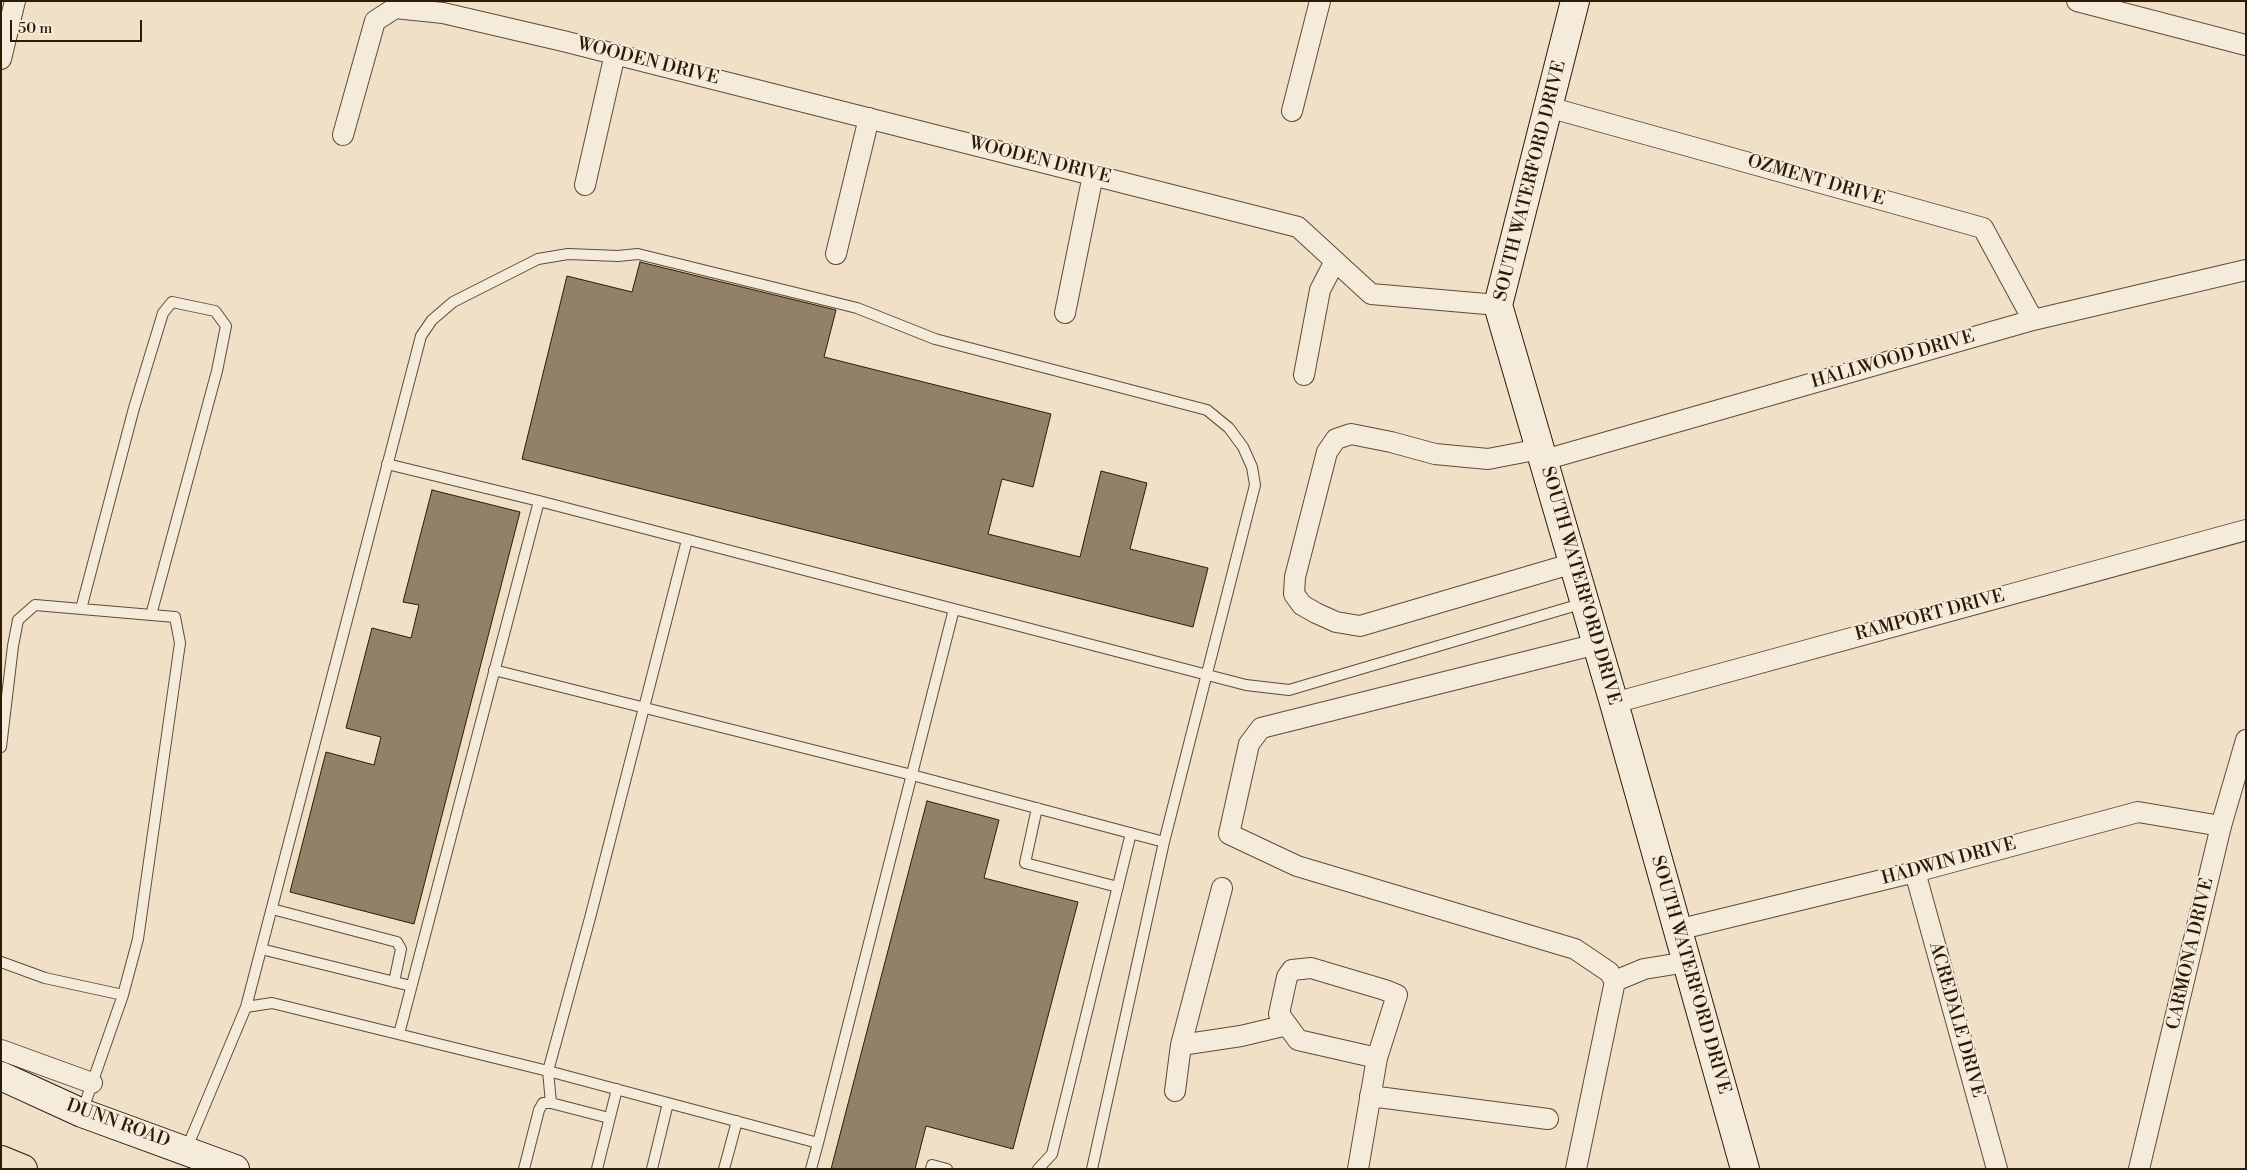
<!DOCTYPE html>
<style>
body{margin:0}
#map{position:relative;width:2247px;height:1170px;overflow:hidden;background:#f0e0c8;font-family:"Libre Bodoni",serif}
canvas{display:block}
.frame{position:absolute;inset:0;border:2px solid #2d1b03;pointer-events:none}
.scale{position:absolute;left:10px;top:20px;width:132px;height:22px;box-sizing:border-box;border:2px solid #2d1b03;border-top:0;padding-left:6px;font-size:15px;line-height:18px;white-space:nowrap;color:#2d1b03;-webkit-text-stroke:4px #f5ebdb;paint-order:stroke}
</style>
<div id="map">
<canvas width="2247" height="1170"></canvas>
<div class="frame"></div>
<div class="scale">50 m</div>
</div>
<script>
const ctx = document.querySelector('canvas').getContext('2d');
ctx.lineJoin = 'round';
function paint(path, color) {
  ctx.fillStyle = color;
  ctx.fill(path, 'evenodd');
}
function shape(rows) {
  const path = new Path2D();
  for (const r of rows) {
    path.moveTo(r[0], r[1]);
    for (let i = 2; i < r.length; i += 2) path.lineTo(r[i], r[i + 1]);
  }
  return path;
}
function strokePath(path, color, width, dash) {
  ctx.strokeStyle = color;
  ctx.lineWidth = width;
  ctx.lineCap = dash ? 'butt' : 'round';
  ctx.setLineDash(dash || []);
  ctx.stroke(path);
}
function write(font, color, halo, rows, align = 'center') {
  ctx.font = font + ' "Libre Bodoni",serif';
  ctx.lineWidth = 4;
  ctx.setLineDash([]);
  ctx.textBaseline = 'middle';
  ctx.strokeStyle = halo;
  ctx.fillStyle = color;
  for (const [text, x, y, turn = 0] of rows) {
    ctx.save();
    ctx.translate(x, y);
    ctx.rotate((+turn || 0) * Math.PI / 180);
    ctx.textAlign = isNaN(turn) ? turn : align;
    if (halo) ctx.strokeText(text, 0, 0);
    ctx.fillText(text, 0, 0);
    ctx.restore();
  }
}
const building = shape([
 [640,262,836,310,824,357,1051,414,1033,487,1002,479,988,534,1080,557,1101,471,1147,483,1130,549,1208,568,1193,627,522,459,567,276,632,292,640,262],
 [432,490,520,512,414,924,290,892,326,752,374,765,381,737,346,728,372,628,411,638,419,605,403,602,432,490],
 [927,801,999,820,984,878,1078,902,1013,1149,926,1126,915,1169,831,1169,927,801]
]);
paint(building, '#928169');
strokePath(building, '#2d1b03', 1);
const lane = shape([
 [387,464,539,501],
 [81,609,134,408,163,313,172,302,215,311,226,326,217,371,151,615],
 [494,670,912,775,1164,842],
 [1,747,13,646,18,620,35,605,175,617,180,643,138,939,123,995,82,1112],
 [1037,808,1025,863,1118,887],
 [272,909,397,942,401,949,394,982],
 [261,949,411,986],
 [1,962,45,978,123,995],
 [246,1007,421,336,432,320,453,302,538,259,568,254,618,256,638,254,857,308,935,339,1207,410,1229,428,1243,447,1252,467,1255,485,1164,842,1092,1169],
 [399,1034,539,501,1246,685,1289,690,1584,603],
 [551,1103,548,1071,590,918,687,540],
 [186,1150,246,1007,272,1003,548,1071,818,1143,954,609],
 [524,1169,539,1110,543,1103,551,1103,609,1118],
 [597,1169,617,1089],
 [652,1169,668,1103],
 [724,1169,737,1121],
 [811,1169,818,1143],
 [931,1169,932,1165,947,1169],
 [1038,1169,1052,1154,1131,833]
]);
const street = shape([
 [2077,1,2246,45],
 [1,59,15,1],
 [1548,107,1983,228,2033,320],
 [1292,111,1320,1],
 [343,135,375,21,395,8,443,13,563,41,1298,227,1371,294,1498,305],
 [585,185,615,54],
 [836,254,869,118],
 [1065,313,1093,175],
 [1304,375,1320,290,1335,261],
 [1540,449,1488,459,1435,454,1391,442,1351,434,1336,439,1327,452,1295,577,1294,594,1302,605,1316,613,1336,622,1360,626,1574,563],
 [1544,460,2033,320,2246,270],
 [1597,644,1261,728,1249,744,1229,834,1297,866,1575,949,1609,972,1615,981],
 [1614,703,2246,530],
 [1915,872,1997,1169],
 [1677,930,1915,872,2138,812,2221,826],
 [1311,968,1385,990,1397,995,1377,1058,1298,1040,1279,1014,1287,977,1292,970,1311,968],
 [1181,1045,1241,1036,1287,1025],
 [1,1050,92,1083],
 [1175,1091,1181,1045,1222,888],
 [1370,1096,1548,1119],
 [1358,1169,1377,1058],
 [1576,1169,1615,981,1644,969,1687,962],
 [2139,1169,2221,826,2246,740]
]);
const secondary = shape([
 [1575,1,1498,305,1614,703,1745,1169],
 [1,1076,82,1113,235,1169]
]);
const highway = shape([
 [1,1160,23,1169]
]);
strokePath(lane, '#5e4c34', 12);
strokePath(street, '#5e4c34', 22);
strokePath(secondary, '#2d1b03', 30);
strokePath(highway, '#2d1b03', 30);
strokePath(lane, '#f5ebdb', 10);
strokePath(street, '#f5ebdb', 20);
strokePath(secondary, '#f5ebdb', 28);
strokePath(highway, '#f0e0c8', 28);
write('18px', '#2d1b03', '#f5ebdb', [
 ["WOODEN DRIVE",648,62,14],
 ["WOODEN DRIVE",1040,161,14],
 ["SOUTH WATERFORD DRIVE",1531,181,-76],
 ["OZMENT DRIVE",1816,181,16],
 ["HALLWOOD DRIVE",1893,360,-16],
 ["SOUTH WATERFORD DRIVE",1580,586,74],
 ["RAMPORT DRIVE",1930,616,-15],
 ["HADWIN DRIVE",1949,862,-15],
 ["CARMONA DRIVE",2191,954,-77],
 ["SOUTH WATERFORD DRIVE",1690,975,74],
 ["ACREDALE DRIVE",1956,1020,74],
 ["DUNN ROAD",118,1124,20]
]);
</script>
